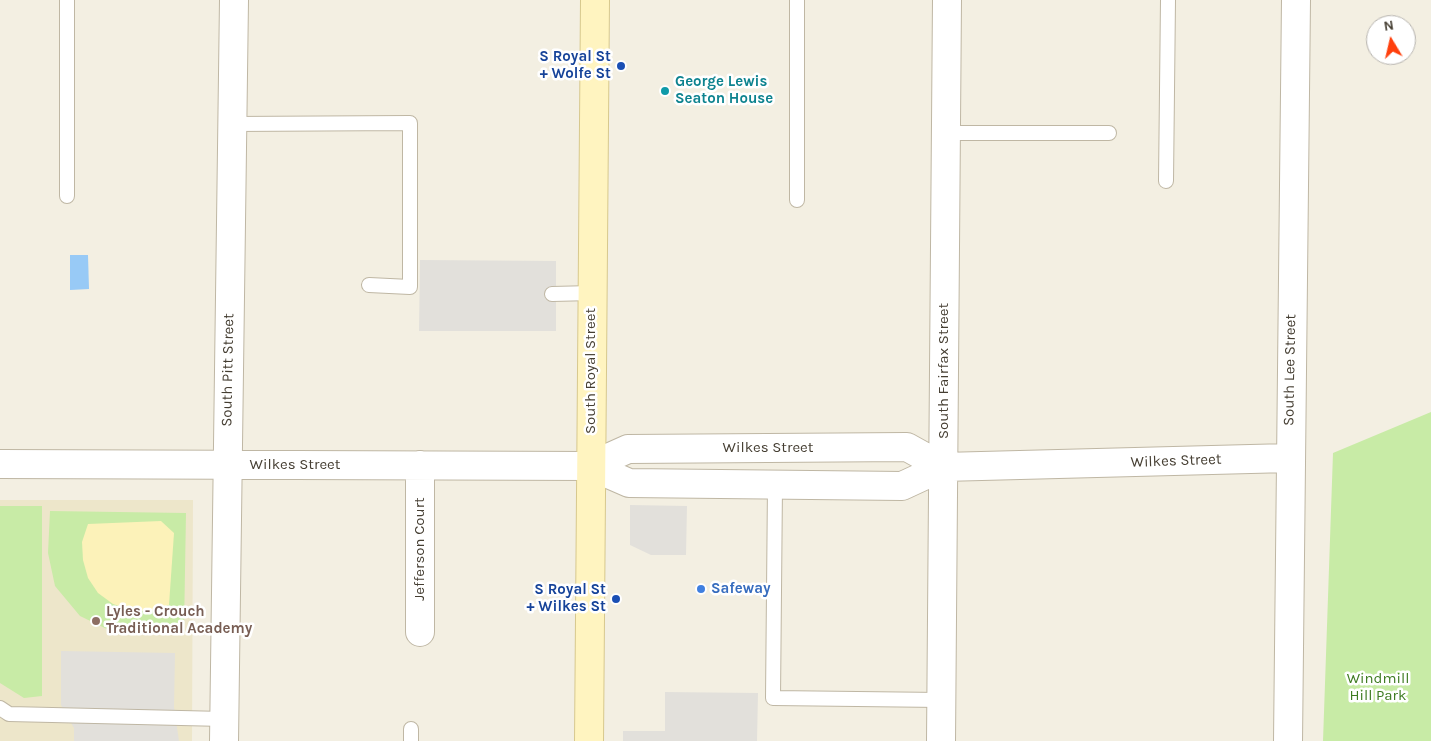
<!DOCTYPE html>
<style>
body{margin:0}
#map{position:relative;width:1431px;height:741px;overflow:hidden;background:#f3efe2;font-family:Karla,sans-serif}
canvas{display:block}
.north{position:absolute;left:1366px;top:15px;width:50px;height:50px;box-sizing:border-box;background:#fff;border:1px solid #b5b2ad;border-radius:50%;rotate:351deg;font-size:14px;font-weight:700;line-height:20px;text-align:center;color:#453e32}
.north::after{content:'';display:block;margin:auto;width:18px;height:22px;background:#ff400d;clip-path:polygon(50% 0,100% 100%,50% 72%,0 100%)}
</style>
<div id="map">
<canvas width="1431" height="741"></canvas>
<div class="north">N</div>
</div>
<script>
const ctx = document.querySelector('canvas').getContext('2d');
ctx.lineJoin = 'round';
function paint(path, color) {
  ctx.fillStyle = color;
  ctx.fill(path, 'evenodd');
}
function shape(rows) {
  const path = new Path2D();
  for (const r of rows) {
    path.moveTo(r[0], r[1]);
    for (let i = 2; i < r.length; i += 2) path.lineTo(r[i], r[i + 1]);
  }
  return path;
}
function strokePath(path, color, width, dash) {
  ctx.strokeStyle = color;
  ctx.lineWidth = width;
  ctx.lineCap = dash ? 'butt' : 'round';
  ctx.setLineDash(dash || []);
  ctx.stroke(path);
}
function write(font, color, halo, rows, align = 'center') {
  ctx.font = font + ' Karla,sans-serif';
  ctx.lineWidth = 5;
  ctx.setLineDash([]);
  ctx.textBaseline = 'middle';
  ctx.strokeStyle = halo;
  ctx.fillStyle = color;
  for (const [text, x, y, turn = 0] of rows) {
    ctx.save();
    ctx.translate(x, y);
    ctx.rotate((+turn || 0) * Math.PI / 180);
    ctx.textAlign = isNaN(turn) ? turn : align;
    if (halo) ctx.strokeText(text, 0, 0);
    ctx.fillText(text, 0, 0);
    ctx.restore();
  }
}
paint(shape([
 [0,500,193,500,192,741,0,741]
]), '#ede6ca');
paint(shape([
 [1431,412,1431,741,1323,741,1333,453],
 [0,506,42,506,42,696,24,698,0,683],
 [50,511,186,513,184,629,149,633,111,631,80,616,55,586,48,553]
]), '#c8eba6');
paint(shape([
 [161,521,174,533,169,605,149,611,131,610,113,604,98,593,88,578,83,560,82,542,88,524]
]), '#fcf2b9');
paint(shape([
 [420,260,556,261,556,331,419,331],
 [630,505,687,506,686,555,651,555,630,545],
 [61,651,175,653,174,707,179,741,74,741,74,728,61,705],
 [665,692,758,693,757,741,623,741,623,731,665,731]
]), '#e2e0db');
paint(shape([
 [70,255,88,255,89,289,70,290]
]), '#98caf6');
const service = shape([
 [797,0,797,200],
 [232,124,410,123,410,287,369,285],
 [946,133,1109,133],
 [1166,181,1168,0],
 [67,196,67,0],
 [552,294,592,293],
 [775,485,773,698,941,700],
 [0,708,9,714,224,719],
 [411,729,411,741]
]);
const minor = shape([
 [0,464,590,466,629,483,902,486,943,467,1289,458],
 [590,466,628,449,907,447,943,467],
 [420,632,420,465],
 [224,741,234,0],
 [941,741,947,0],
 [1288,741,1296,0]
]);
const secondary = shape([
 [589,741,595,0]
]);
strokePath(service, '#bfb7a4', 16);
strokePath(minor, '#bfb7a4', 30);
strokePath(secondary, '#d7c88d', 30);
strokePath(service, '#fff', 14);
strokePath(minor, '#fff', 28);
strokePath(secondary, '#fff4c0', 28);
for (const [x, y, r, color] of [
 [621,66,5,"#1a4fb4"],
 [665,91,5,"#0f9aa8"],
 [701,589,5,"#3f7fe0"],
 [616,599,5,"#1a4fb4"],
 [96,621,5,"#8d6e63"]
]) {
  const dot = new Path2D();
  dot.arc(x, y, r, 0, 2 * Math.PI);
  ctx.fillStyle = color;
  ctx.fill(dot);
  strokePath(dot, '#fff', 2);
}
write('bold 15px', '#164399', '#fff', [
 ["S Royal St",611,57],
 ["+ Wolfe St",611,74],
 ["S Royal St",606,590],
 ["+ Wilkes St",606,607]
], 'right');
write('bold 15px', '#0d838f', '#fff', [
 ["George Lewis",675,82],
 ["Seaton House",675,99]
], 'left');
write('15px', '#453e32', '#fff', [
 ["South Pitt Street",228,370,-89],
 ["South Lee Street",1290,370,-89],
 ["South Royal Street",591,371,-90],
 ["South Fairfax Street",944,371,-90],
 ["Wilkes Street",768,448],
 ["Wilkes Street",1176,461,-2],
 ["Wilkes Street",295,465],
 ["Jefferson Court",420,549,-90]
]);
write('bold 15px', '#366cbe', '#fff', [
 ["Safeway",711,589]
], 'left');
write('bold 15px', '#785e54', '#fff', [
 ["Lyles - Crouch",106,612],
 ["Traditional Academy",106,629]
], 'left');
write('15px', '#3e7b21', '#fff', [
 ["Windmill",1378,679],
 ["Hill Park",1378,696]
]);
</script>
